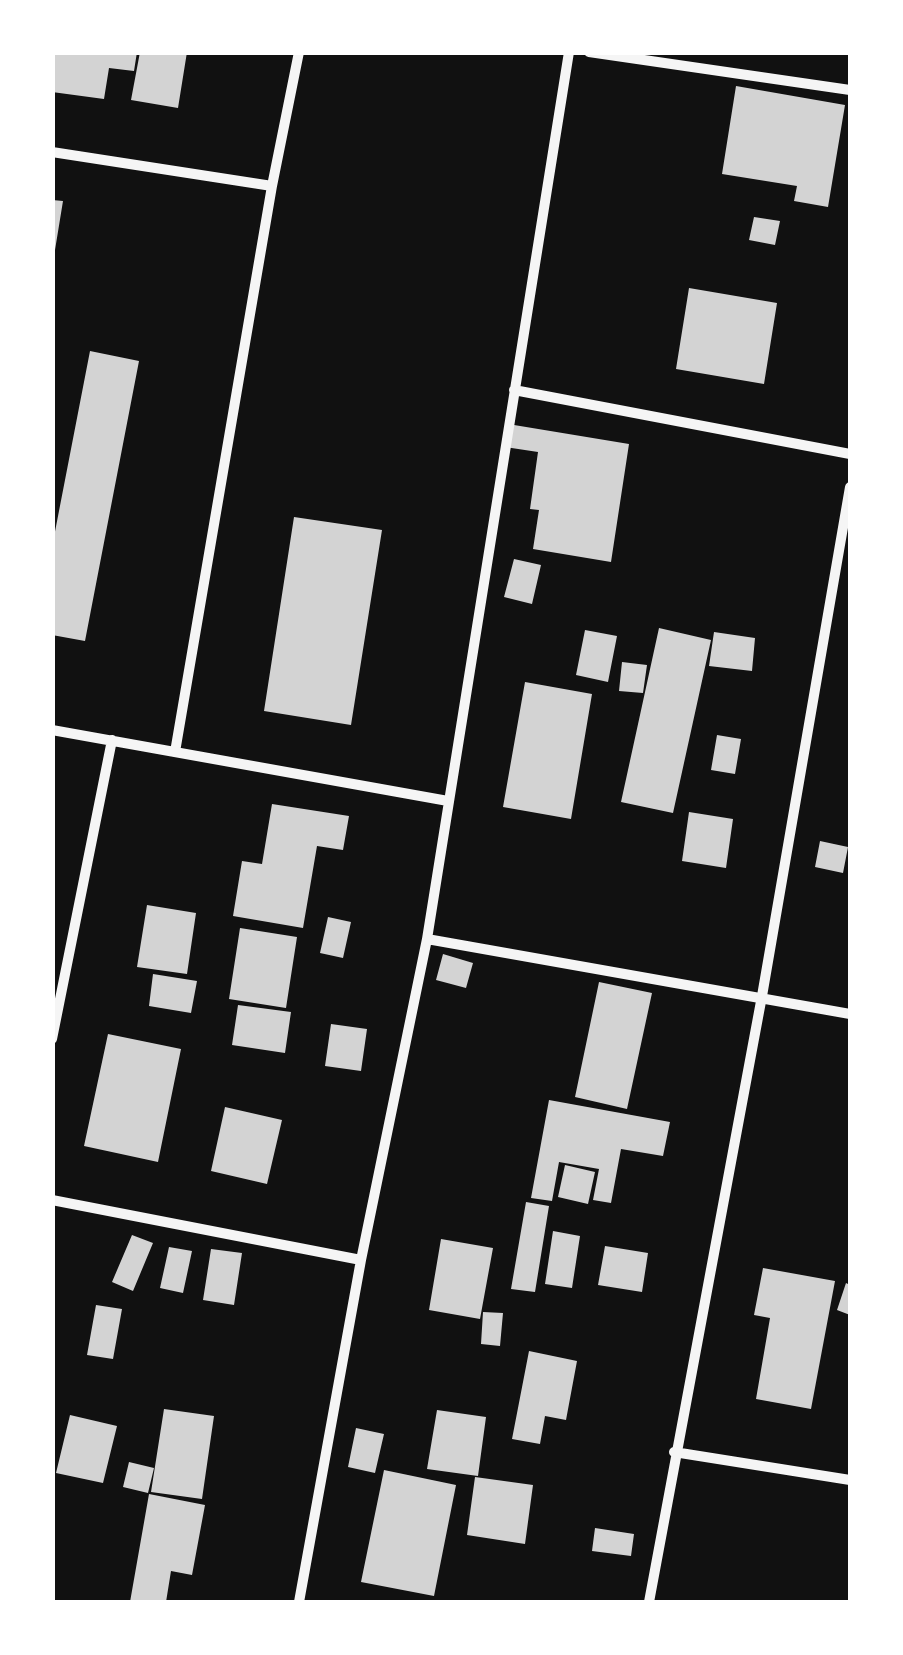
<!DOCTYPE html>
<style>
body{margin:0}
#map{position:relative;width:903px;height:1655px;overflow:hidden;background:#111;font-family:"Open Sans",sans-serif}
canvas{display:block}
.frame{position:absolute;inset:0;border:55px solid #fff;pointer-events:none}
</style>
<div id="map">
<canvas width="903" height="1655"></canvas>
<div class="frame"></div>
</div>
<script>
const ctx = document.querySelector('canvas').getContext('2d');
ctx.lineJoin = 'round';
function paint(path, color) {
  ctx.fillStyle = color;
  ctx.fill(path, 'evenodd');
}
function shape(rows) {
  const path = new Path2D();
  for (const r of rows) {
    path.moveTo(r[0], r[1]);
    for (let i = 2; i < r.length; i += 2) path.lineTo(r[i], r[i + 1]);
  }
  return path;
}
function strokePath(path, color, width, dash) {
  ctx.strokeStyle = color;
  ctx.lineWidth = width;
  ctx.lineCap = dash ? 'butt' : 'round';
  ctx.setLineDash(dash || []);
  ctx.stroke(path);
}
paint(shape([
 [54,52,137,52,134,71,109,68,104,99,52,92],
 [140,52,187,52,178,108,131,100],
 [736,86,845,105,828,207,794,201,797,186,722,174],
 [52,200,63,201,55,250,52,250],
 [754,217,780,221,775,245,749,240],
 [689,288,777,303,764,384,676,369],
 [90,351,139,361,85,641,52,635,52,547],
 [508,424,629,444,611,562,533,549,539,510,530,509,538,452,505,447],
 [294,517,382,530,351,725,264,711],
 [514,559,541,565,532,604,504,597],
 [659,628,711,640,673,813,621,802],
 [585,630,617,636,608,682,576,675],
 [714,632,755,638,752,671,709,666],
 [622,662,647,665,643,693,619,691],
 [525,682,592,694,571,819,503,807],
 [717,735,741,739,735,774,711,770],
 [272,804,349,816,343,850,317,846,303,928,233,916,242,861,262,864],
 [689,812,733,819,726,868,682,861],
 [820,841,848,847,843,873,815,867],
 [147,905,196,913,187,974,137,967],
 [328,917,351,922,343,958,320,953],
 [240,928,297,937,286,1008,229,999],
 [443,954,473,963,466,988,436,980],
 [153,974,197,981,191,1013,149,1006],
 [599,982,652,993,627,1109,575,1097],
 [238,1005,291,1012,285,1053,232,1045],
 [331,1024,367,1029,361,1071,325,1066],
 [108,1034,181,1049,158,1162,84,1146],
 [549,1100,670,1122,663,1156,621,1149,611,1203,593,1200,599,1169,559,1162,552,1201,531,1198],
 [225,1107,282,1120,267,1184,211,1171],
 [565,1165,595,1172,588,1204,558,1197],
 [526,1202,549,1206,535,1292,511,1289],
 [553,1231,580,1236,572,1288,545,1284],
 [132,1235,153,1243,133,1291,112,1282],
 [441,1239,493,1248,480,1319,429,1310],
 [605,1246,648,1253,642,1292,598,1285],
 [169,1247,192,1251,183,1293,160,1288],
 [211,1249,242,1253,234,1305,203,1300],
 [763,1268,835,1281,811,1409,756,1399,770,1318,754,1315],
 [846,1283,850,1285,850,1315,837,1310],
 [96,1305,122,1309,113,1359,87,1355],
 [483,1312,503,1313,500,1346,481,1344],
 [529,1351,577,1361,566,1420,545,1416,540,1444,512,1439],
 [164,1409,214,1416,202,1499,151,1492],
 [437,1410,486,1417,478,1476,427,1469],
 [70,1415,117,1426,103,1483,56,1473],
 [356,1428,384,1434,375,1473,348,1467],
 [129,1462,154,1468,148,1493,123,1487],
 [384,1470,456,1485,434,1596,361,1582],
 [475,1477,533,1485,525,1544,467,1535],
 [149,1494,205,1505,192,1575,171,1571,166,1602,130,1602],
 [595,1528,634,1534,631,1556,592,1551]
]), '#d3d3d3');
strokePath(shape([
 [589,52,850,90],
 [52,152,272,186],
 [514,390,850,454],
 [52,730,448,801],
 [175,752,272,186,299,52],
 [427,939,850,1014],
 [52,1039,112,740],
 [52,1200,361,1260],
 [674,1452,850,1480],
 [299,1602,361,1260,427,939,569,52],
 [649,1602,762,996,850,487]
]), '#f5f5f5', 10);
</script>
